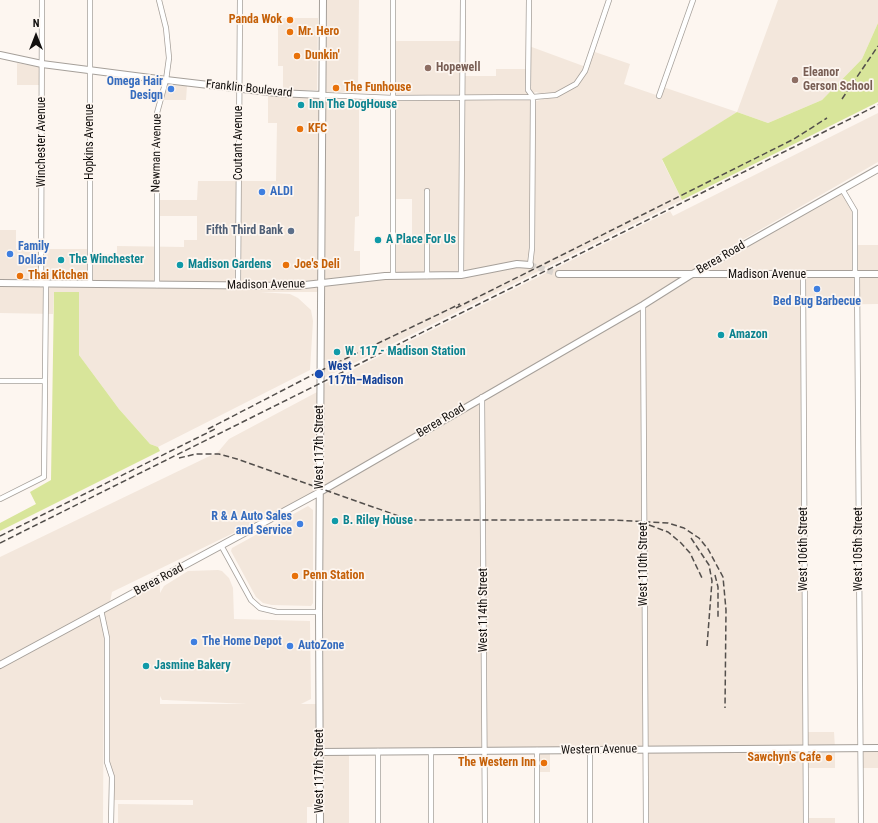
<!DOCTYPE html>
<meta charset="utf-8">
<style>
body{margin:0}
#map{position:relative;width:878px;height:823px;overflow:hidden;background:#fdf6f0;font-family:"Roboto Condensed",sans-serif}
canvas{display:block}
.north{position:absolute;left:16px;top:16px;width:40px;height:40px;-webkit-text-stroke:3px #fdf6f0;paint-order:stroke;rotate:0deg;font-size:11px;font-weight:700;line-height:16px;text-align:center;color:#13100e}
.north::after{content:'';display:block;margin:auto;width:14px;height:18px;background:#13100e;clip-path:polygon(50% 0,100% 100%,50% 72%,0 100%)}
</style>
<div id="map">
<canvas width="878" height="823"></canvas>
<div class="north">N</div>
</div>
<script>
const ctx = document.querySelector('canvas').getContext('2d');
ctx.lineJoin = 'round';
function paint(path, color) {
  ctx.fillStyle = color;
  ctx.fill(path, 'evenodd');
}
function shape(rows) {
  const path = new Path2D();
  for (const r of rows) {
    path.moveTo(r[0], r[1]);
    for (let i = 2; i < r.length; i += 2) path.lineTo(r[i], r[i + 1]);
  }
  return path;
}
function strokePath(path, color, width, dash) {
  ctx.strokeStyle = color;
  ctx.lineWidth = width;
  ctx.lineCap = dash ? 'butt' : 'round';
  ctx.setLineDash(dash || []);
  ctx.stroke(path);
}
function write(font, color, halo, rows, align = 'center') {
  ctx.font = font + ' "Roboto Condensed",sans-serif';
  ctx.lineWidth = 3.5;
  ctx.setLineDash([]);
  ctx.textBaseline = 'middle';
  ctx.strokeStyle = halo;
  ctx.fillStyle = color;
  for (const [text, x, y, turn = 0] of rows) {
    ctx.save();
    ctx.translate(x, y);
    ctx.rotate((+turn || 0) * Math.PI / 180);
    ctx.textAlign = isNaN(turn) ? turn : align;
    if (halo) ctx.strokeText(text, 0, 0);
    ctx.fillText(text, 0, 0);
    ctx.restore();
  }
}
paint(shape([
 [323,0,359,0,358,91,330,93,323,95,330,102,359,101,359,216,355,217,354,251,360,251,360,279,393,276,393,240,412,240,412,199,393,199,393,41,462,41,462,76,496,76,496,69,528,69,529,46,586,67,592,51,630,64,624,84,659,96,663,87,737,112,778,0,878,0,878,23,862,59,822,100,768,123,737,112,662,160,682,200,320,380,320,292,260,292,290,294,298,298,311,310,313,321,310,370,158,447,150,444,119,409,79,355,78,292,54,292,53,314,0,313,0,230,16,230,16,249,91,249,92,255,117,254,117,246,184,247,184,240,197,240,197,216,158,216,158,200,197,200,198,181,276,181,277,123,268,123,268,96,322,97],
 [536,92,549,96,549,97,537,101,525,97],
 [278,18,318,18,317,90,283,90,283,66,278,66],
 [17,63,39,67,39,85,17,85],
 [167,85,187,86,186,100,162,100],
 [878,113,878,162,699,265,701,268,842,189,855,211,855,245,878,245,878,304,803,305,806,732,834,732,835,748,835,768,806,768,807,818,835,818,835,823,646,823,645,749,550,750,550,772,537,772,537,750,349,751,349,823,320,823,320,386,670,211,673,216],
 [319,391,318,492,112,592,109,607,160,581,160,593,164,586,188,571,218,570,222,571,229,578,233,588,234,619,310,621,311,699,301,704,318,704,316,807,307,807,307,823,118,823,118,804,193,805,193,800,114,800,114,777,109,761,110,649,107,625,104,639,103,823,0,823,0,557,218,452,229,439],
 [160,696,162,700,166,700,247,704,160,704],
 [308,506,313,510,313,603,311,606,272,605,263,603,256,597,251,588,231,551,232,548],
 [860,748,878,748,878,768,860,768]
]), '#f3e7dc');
paint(shape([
 [878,23,878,102,682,200,662,159,737,112,768,123,822,100,862,59],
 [54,292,79,292,79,355,119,409,150,444,158,447,160,451,0,531,0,523,36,504,30,492,51,480]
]), '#d8e59a');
strokePath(shape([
 [530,265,559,274]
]), '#dad4ce', 6, [6, 3]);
const street = shape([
 [90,0,90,284],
 [529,0,528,90,533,97,532,248,530,265],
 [322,95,393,98,533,97,556,95,576,84,585,71,609,0],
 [659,96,693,0],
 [842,189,855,211,855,274],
 [857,274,861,823],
 [461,275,463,0],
 [803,275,806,823],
 [393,276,393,0],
 [427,276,427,191],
 [41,284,42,0],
 [157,285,157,113,166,80,169,58,166,28,159,0],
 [238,286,240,0],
 [643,305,646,823],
 [0,381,45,381],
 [482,397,485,823],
 [0,499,44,477,46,284],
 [222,547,251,600,260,608,277,612,319,612],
 [101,610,107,638,107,762,112,777,111,823],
 [537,750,537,823],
 [590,750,590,823],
 [378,751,378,823],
 [431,751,431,823]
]);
const secondary = shape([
 [0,55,42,64,166,80,277,93,322,95],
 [559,274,878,274],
 [0,283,296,286,385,276,461,275,517,264,530,265],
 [0,665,320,492,643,305,689,276,878,169],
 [319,752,878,748],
 [320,823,319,612,323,0]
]);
strokePath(street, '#a6a09a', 6);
strokePath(secondary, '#a6a09a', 8);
strokePath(street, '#fff', 4.5);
strokePath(secondary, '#fff', 6);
strokePath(shape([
 [842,99,878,46],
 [456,308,794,139,827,118],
 [208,429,322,370,460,304],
 [179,458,196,454,219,454,237,459,410,520,614,520,668,523,684,528,699,538,708,549,723,577,726,610,725,708],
 [649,525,668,532,681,543,690,553,703,580],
 [0,536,215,429],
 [691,538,709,565,712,581,707,646],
 [0,543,878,105],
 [715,575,718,587,718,619]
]), '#534f4c', 1.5, [6, 3]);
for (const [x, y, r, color] of [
 [290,20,4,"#e8710a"],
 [290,32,4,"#e8710a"],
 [297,56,4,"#e8710a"],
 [428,68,4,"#8d6e63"],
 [795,80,4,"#8d6e63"],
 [336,88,4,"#e8710a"],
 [171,89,4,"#3f7fe0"],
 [301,105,4,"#0f9aa8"],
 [300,129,4,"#e8710a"],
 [262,192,4,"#3f7fe0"],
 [291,231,4,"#5c6f8a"],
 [378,240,4,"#0f9aa8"],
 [10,254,4,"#3f7fe0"],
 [61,260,4,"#0f9aa8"],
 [180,265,4,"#0f9aa8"],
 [286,265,4,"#e8710a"],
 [20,276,4,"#e8710a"],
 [817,289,4,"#3f7fe0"],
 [721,335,4,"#0f9aa8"],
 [337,352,4,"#0f9aa8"],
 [319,374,5,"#1a4fb4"],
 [335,521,4,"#0f9aa8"],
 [300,524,4,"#3f7fe0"],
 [295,576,4,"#e8710a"],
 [194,642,4,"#3f7fe0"],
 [290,646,4,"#3f7fe0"],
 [146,666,4,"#0f9aa8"],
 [829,758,4,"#e8710a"],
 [544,763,4,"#e8710a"]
]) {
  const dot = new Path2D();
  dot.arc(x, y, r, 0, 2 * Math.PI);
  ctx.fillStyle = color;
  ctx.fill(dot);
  strokePath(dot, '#fdf6f0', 1.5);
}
write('bold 12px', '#c56008', '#fdf6f0', [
 ["Panda Wok",282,20,"right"],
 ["Mr. Hero",298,32],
 ["Dunkin'",305,56],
 ["The Funhouse",344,88],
 ["KFC",308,129],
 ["Joe's Deli",294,265],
 ["Thai Kitchen",28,276],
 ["Penn Station",303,576],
 ["Sawchyn's Cafe",821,758,"right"],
 ["The Western Inn",536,763,"right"]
], 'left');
write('bold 12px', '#785e54', '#fdf6f0', [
 ["Hopewell",436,68],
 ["Eleanor",803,73],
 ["Gerson School",803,87]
], 'left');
write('bold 12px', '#366cbe', '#fdf6f0', [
 ["Omega Hair",163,82,"right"],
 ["Design",163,96,"right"],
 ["ALDI",270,192],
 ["Family",18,247],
 ["Dollar",18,261],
 ["Bed Bug Barbecue",817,302,"center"],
 ["R & A Auto Sales",292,517,"right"],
 ["and Service",292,531,"right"],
 ["The Home Depot",202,642],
 ["AutoZone",298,646]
], 'left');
write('12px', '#13100e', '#fdf6f0', [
 ["Franklin Boulevard",249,89,6],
 ["Winchester Avenue",42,142,-90],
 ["Hopkins Avenue",90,142,-90],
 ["Coutant Avenue",239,143,-90],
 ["Newman Avenue",157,153,-89],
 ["Berea Road",721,258,-30],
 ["Madison Avenue",767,275],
 ["Madison Avenue",266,285,-1],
 ["Berea Road",441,421,-31],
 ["West 117th Street",320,447,-90],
 ["West 106th Street",804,549,-90],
 ["West 105th Street",859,549,-90],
 ["West 110th Street",644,564,-90],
 ["Berea Road",159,580,-28],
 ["West 114th Street",484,610,-90],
 ["Western Avenue",599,750,-1],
 ["West 117th Street",320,771,-90]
]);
write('bold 12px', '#0d838f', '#fdf6f0', [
 ["Inn The DogHouse",309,105],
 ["A Place For Us",386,240],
 ["The Winchester",69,260],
 ["Madison Gardens",188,265],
 ["Amazon",729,335],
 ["W. 117 - Madison Station",345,352],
 ["B. Riley House",343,521],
 ["Jasmine Bakery",154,666]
], 'left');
write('bold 12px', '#4e5e75', '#fdf6f0', [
 ["Fifth Third Bank",283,231]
], 'right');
write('bold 12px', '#164399', '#fdf6f0', [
 ["West",328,367],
 ["117th–Madison",328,381]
], 'left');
</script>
